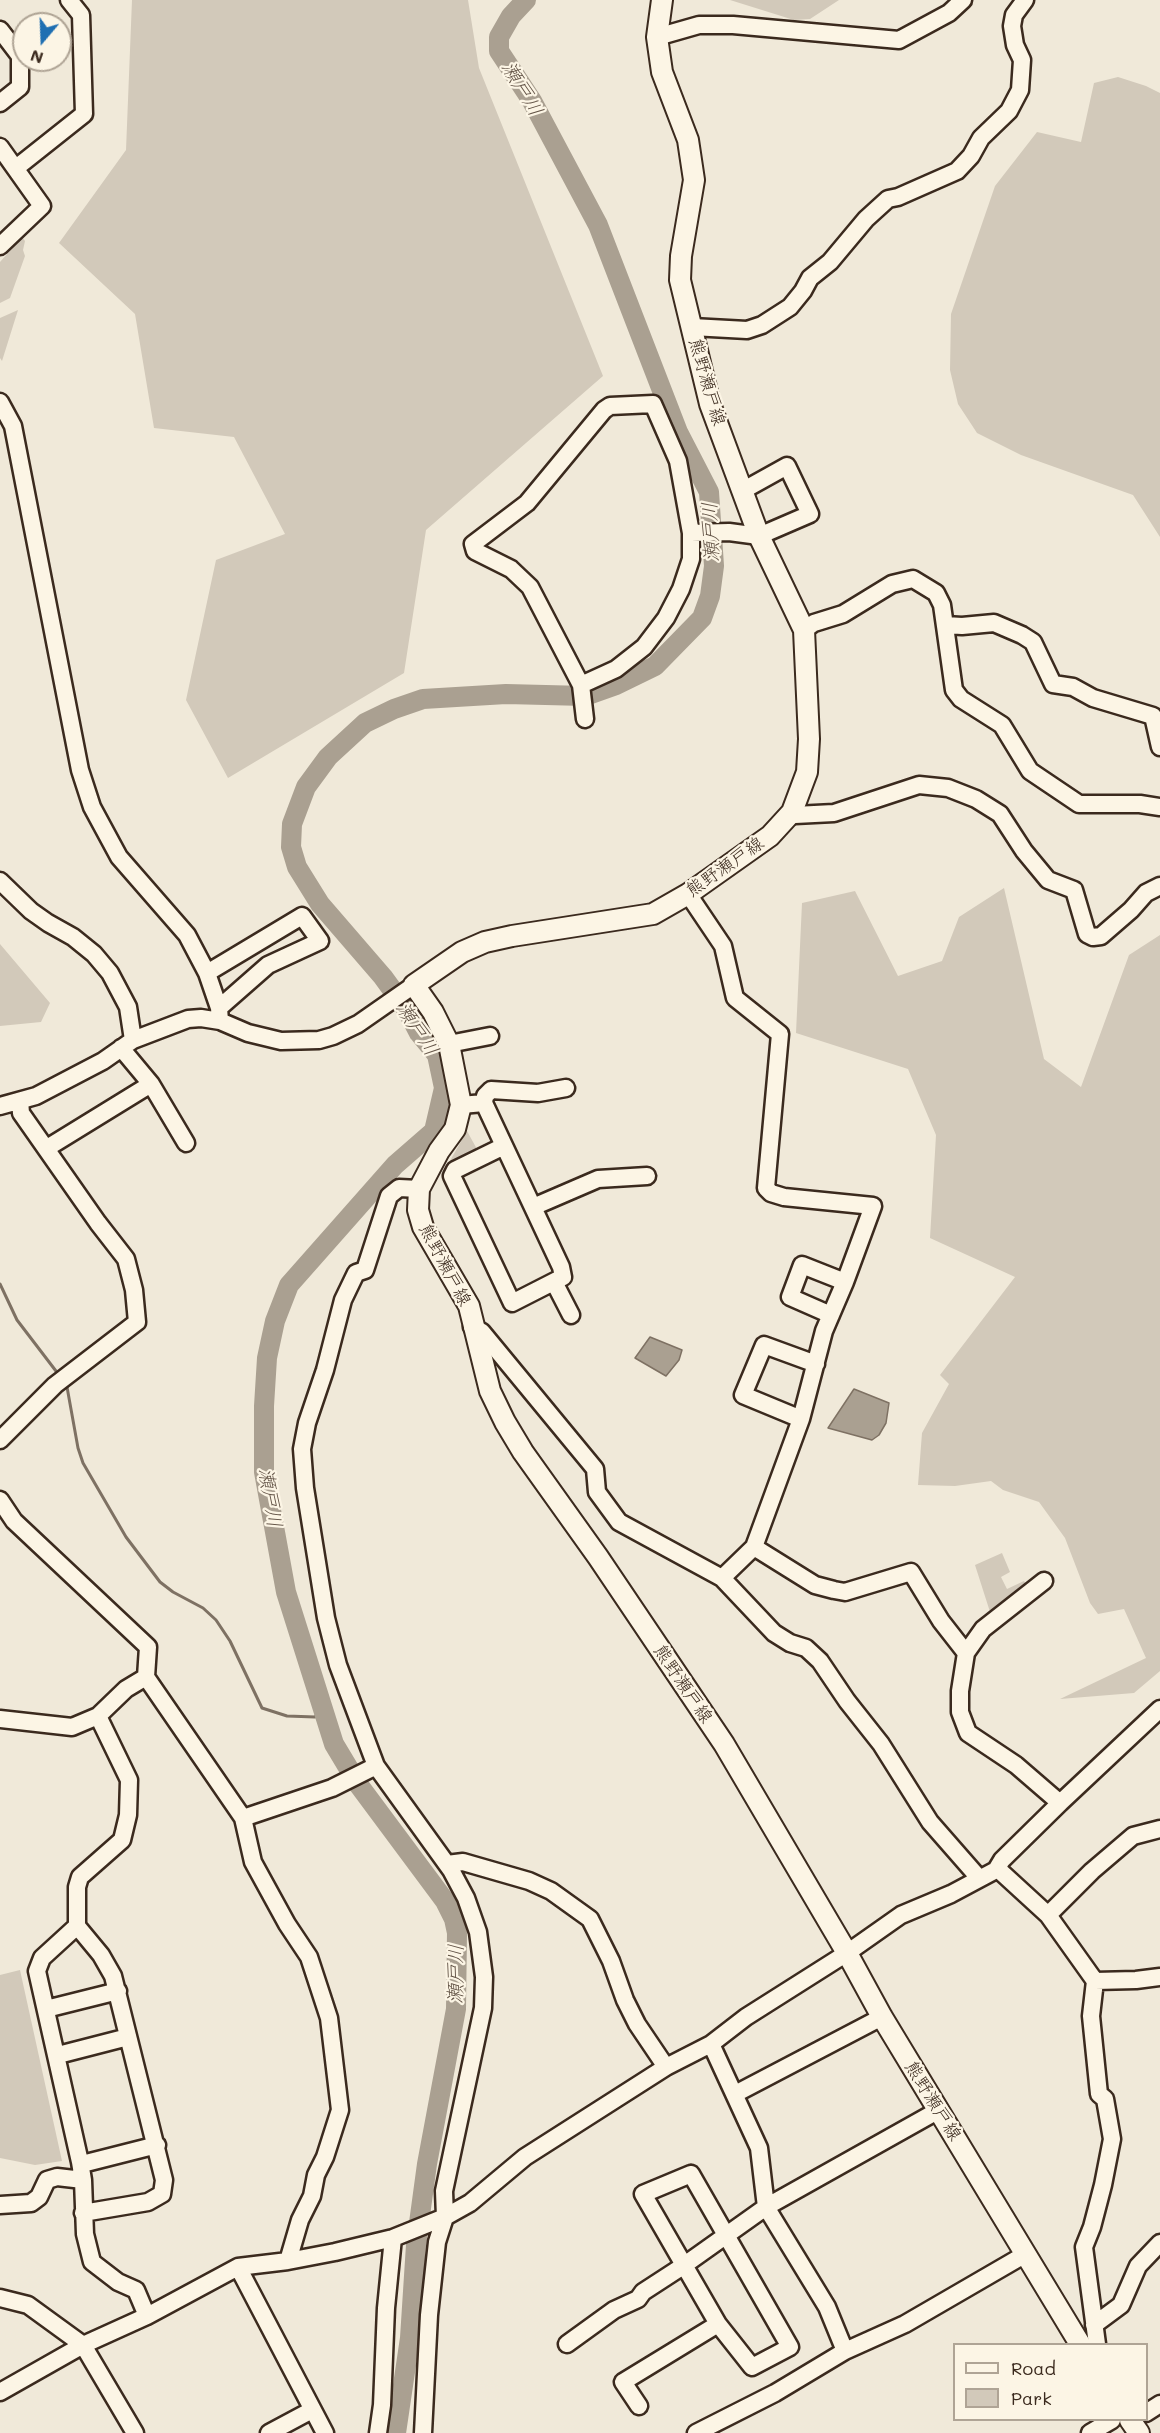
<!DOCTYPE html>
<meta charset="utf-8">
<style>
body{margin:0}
#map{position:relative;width:1160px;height:2433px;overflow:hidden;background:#f0e9d9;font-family:Mali,sans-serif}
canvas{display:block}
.legend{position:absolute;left:953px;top:2343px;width:195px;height:78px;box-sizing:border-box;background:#fcf5e5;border:2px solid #afa495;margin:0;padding:8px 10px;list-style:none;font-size:18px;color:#3b2a1e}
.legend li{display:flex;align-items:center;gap:12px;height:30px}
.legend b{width:30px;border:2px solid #afa495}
.north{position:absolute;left:12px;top:12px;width:60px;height:60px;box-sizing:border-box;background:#fcf5e5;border:2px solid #afa495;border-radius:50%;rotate:199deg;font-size:16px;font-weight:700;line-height:24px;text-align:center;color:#3b2a1e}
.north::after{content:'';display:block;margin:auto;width:21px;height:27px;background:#1f6fb2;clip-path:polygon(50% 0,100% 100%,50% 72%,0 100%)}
</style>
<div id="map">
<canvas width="1160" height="2433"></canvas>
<ul class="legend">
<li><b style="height:8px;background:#fcf5e5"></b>Road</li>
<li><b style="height:16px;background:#d2c9ba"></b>Park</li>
</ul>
<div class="north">N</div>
</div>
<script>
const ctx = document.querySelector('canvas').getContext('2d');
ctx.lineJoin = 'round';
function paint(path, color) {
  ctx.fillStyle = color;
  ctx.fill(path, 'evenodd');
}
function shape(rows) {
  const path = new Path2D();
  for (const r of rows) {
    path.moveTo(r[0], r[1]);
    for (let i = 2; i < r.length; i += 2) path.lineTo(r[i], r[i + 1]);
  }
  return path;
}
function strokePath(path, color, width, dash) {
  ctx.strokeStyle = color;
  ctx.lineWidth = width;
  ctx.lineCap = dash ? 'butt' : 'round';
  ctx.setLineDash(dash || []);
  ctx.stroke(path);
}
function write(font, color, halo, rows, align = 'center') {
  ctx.font = font + ' Mali,"Klee One",sans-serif';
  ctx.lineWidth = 4.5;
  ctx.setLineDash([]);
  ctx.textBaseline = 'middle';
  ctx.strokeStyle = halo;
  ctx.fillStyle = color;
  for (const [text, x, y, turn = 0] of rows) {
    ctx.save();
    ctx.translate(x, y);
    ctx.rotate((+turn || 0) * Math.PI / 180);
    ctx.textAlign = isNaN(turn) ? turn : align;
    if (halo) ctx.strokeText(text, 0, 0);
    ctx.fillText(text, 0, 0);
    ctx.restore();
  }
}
paint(shape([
 [132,0,468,0,479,68,603,376,426,530,404,673,228,778,186,700,216,560,285,534,234,437,154,428,135,314,59,243,126,150],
 [730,0,839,0,810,19,794,20],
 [1118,77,1146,86,1160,93,1160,537,1133,495,1021,455,977,433,958,404,950,370,951,314,995,186,1037,132,1081,142,1094,83],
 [22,237,25,241,23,250,25,256,10,298,0,303,0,262],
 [18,310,2,361,0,358,0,318],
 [1004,888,1044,1059,1081,1087,1129,955,1160,935,1160,1671,1134,1693,1060,1699,1146,1658,1124,1609,1098,1614,1090,1603,1065,1538,1039,1502,1003,1490,991,1481,955,1486,918,1485,922,1433,949,1384,940,1375,1015,1277,930,1238,936,1135,908,1069,796,1033,802,903,855,891,898,976,942,961,959,917],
 [0,944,50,1003,41,1022,0,1026],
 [467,1131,478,1151,447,1166],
 [1002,1553,1010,1572,1001,1577,1007,1589,1024,1581,1026,1584,991,1615,975,1565],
 [20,1970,62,2161,35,2165,0,2158,0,1975]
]), '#d2c9ba');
const water = shape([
 [650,1337,682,1350,679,1360,666,1376,635,1358,650,1337],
 [854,1389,889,1403,886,1423,879,1435,872,1440,828,1428,854,1389]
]);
paint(water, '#aaa091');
strokePath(water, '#7e7163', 1.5);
strokePath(shape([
 [0,1284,17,1320,59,1375],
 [64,1383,67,1387,78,1448,83,1463,126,1537,160,1582,173,1592,203,1608,216,1620,230,1641,262,1708,287,1716,315,1717,322,1706]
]), '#7e7163', 3);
strokePath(shape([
 [396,2433,410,2338,416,2245,427,2164,456,2009,457,1933,454,1919,445,1901,358,1784,334,1744,286,1592,264,1472,264,1406,267,1358,275,1321,289,1285,395,1165,434,1131,444,1088,437,1055,419,1033,407,1010,383,977,320,904,297,867,291,847,292,824,306,787,328,757,365,723,394,709,423,699,506,694,585,696,616,685,655,666,702,618,710,596,714,566,709,492,678,432,598,225,532,101,499,51,499,37,511,16,526,0]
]), '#aaa091', 20);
const minor = shape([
 [0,30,20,56,20,87,0,103],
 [657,37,699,25,733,25,899,40,949,13,963,0],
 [0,147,42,206,0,246],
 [16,168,84,114,81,15,69,0],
 [692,327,747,330,762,325,790,307,803,291,810,278,830,262,866,219,888,199,898,197,957,171,971,156,981,138,1009,111,1020,90,1022,60,1015,45,1012,26,1014,15,1025,0],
 [0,402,13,426,80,770,92,807,119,857,187,935,207,973,219,1008,220,1021],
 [691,533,729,532,759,536,810,514,787,466,742,491],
 [945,625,962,626,994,623,1022,635,1033,642,1053,684,1073,687,1093,698,1153,716,1160,747],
 [804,630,814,623,843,614,892,584,913,579,936,593,942,605,954,690,961,699,1002,725,1030,771,1079,804,1140,804,1160,807],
 [581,685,616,669,644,647,666,618,681,589,691,559,691,533,678,461,653,404,610,406,604,410,527,503,473,544,475,551,511,569,530,587,581,685,585,719],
 [792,812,795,815,834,813,919,785,948,788,976,799,1000,814,1024,851,1048,880,1074,890,1087,934,1093,937,1101,936,1131,910,1146,893,1160,886],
 [0,881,31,911,48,923,73,937,94,954,110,973,128,1007,133,1040],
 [688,894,723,946,735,998,780,1034,766,1188,771,1193,784,1197,873,1206,845,1282,824,1331,801,1419,754,1547,722,1578],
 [207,973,302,916,320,941,268,965,219,1008],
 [449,1044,490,1036],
 [121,1048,151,1084,186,1143],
 [484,1103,485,1096,491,1090,538,1093,566,1088],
 [461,1105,484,1103,561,1267,563,1277,512,1303,452,1176,455,1170,504,1146],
 [0,1106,36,1096,103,1061,133,1040,188,1019,201,1018,220,1021,248,1033,281,1041,319,1040,333,1036,358,1024,414,985],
 [47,1148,151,1084],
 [419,1189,399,1188,389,1196,365,1270,356,1273,343,1300,325,1370,307,1423,302,1449,305,1488,326,1618,338,1665,376,1766,451,1870,466,1898,478,1932,484,1977,483,2008,444,2191,445,2217,437,2242,429,2315,423,2433],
 [533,1207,598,1179,647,1176],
 [554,1282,571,1315],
 [831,1315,790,1297,802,1265,845,1282],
 [472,1327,482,1332,595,1469,597,1492,619,1522,722,1578,774,1633,790,1643,806,1648,820,1661,847,1701,881,1744,930,1822,979,1878],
 [801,1419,743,1395,764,1345,816,1364],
 [0,1440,55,1385,137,1322,134,1290,126,1259,98,1223,21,1113,20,1101],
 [0,1500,14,1521,148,1647,146,1677,243,1818,253,1862,287,1924,309,1957,329,2018,340,2110,325,2157,316,2175,312,2196,300,2220,288,2261],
 [754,1547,815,1585,834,1590,845,1592,911,1572,941,1621,966,1653,983,1629,1044,1581],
 [966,1653,960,1691,960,1712,968,1733,1016,1765,1060,1803,1002,1860,996,1870],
 [98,1716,129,1780,128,1815,122,1840,80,1877,77,1887,77,1926,42,1958,37,1971,80,2162,83,2180,85,2234,92,2262,118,2282,136,2290,147,2316],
 [0,1719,72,1727,98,1716,126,1689,146,1677],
 [1060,1803,1160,1709],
 [243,1818,332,1788,376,1766],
 [447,1864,463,1862,529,1881,551,1891,590,1919,611,1961,625,2000,637,2024,666,2067],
 [1048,1915,1092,1871,1133,1836,1160,1829],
 [77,1926,101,1955,113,1976,164,2180,162,2194,148,2202,83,2213],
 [1095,1981,1136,1980,1160,1977],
 [50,2008,118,1991],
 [711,2044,759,2148,766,2207,827,2307,845,2351],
 [62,2054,128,2037],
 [735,2094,882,2017],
 [86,2163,157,2145],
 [691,2174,790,2347,752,2367,718,2324,643,2194,691,2174],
 [0,2205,31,2203,39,2197,47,2180,57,2177,83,2180],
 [238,2267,325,2433],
 [0,2298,28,2305,83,2345,135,2433],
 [1094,2325,1121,2305,1138,2266,1160,2243],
 [567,2344,614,2310,638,2299,643,2292,683,2266,766,2207,939,2110],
 [0,2392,83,2345,147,2316,238,2267,288,2261,335,2252,393,2238,445,2217,470,2203,525,2157,666,2067,711,2044,746,2017,847,1953,901,1915,951,1894,996,1870,1000,1871,1048,1915,1095,1981,1091,2016,1099,2094,1105,2099,1112,2139,1103,2185,1092,2227,1084,2247,1097,2344],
 [639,2406,623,2382,718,2324],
 [1146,2413,1160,2404],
 [269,2433,312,2410],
 [378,2433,382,2405,386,2308,393,2238],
 [696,2433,775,2393,845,2351,905,2324,1024,2255],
 [1090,2433,1112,2420]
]);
const major = shape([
 [662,0,657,37,662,72,688,140,694,180,681,256,680,280,710,404,759,536,804,630,809,739,807,772,792,812,770,836,688,894,653,914,512,936,485,942,462,952,414,985,433,1012,449,1044,461,1105,455,1129,439,1151,419,1189,418,1210,423,1227,469,1306,490,1391,505,1422,523,1452,598,1557,724,1744,847,1953,882,2017,1080,2344],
 [1130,2420,1139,2433]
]);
strokePath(minor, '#3b2a1e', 21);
strokePath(major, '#3b2a1e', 24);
strokePath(minor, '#fcf5e5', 16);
strokePath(major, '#fcf5e5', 20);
write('18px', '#3b2a1e', '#fcf5e5', [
 ["熊野瀬戸線",707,382,74],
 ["熊野瀬戸線",725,867,-35],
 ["熊野瀬戸線",445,1265,62],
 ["熊野瀬戸線",683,1684,56],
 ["熊野瀬戸線",933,2101,58]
]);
write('italic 20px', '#625346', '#fcf5e5', [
 ["瀬戸川",522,89,59],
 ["瀬戸川",711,532,-92],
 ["瀬戸川",417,1029,57],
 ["瀬戸川",270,1498,81],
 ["瀬戸川",456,1974,-89]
]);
</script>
